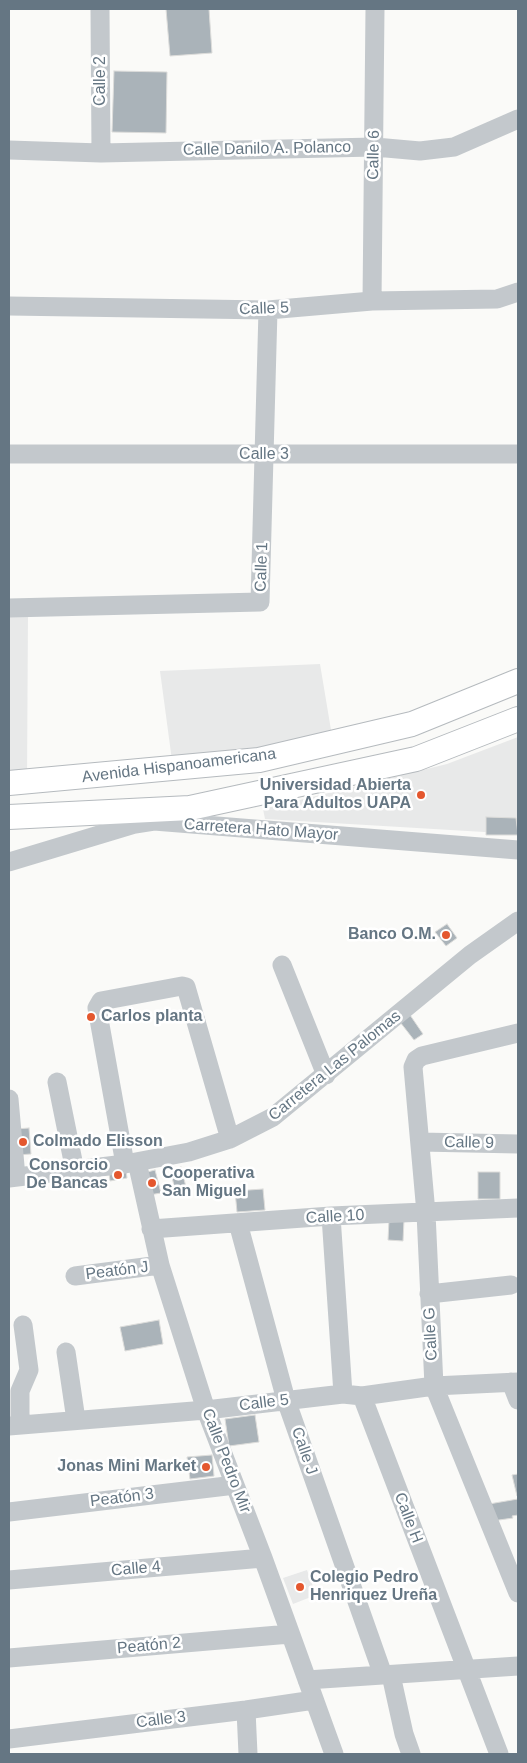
<!DOCTYPE html>
<meta charset="utf-8">
<style>
body{margin:0}
#map{position:relative;width:527px;height:1763px;overflow:hidden;background:#fafaf8;font-family:Helvetica,sans-serif}
canvas{display:block}
.frame{position:absolute;inset:0;border:10px solid #657683;pointer-events:none}
</style>
<div id="map">
<canvas width="527" height="1763"></canvas>
<div class="frame"></div>
</div>
<script>
const ctx = document.querySelector('canvas').getContext('2d');
ctx.lineJoin = 'round';
function paint(path, color) {
  ctx.fillStyle = color;
  ctx.fill(path, 'evenodd');
}
function shape(rows) {
  const path = new Path2D();
  for (const r of rows) {
    path.moveTo(r[0], r[1]);
    for (let i = 2; i < r.length; i += 2) path.lineTo(r[i], r[i + 1]);
  }
  return path;
}
function strokePath(path, color, width, dash) {
  ctx.strokeStyle = color;
  ctx.lineWidth = width;
  ctx.lineCap = dash ? 'butt' : 'round';
  ctx.setLineDash(dash || []);
  ctx.stroke(path);
}
function write(font, color, halo, rows, align = 'center') {
  ctx.font = font + ' Helvetica,sans-serif';
  ctx.lineWidth = 5;
  ctx.setLineDash([]);
  ctx.textBaseline = 'middle';
  ctx.strokeStyle = halo;
  ctx.fillStyle = color;
  for (const [text, x, y, turn = 0] of rows) {
    ctx.save();
    ctx.translate(x, y);
    ctx.rotate((+turn || 0) * Math.PI / 180);
    ctx.textAlign = isNaN(turn) ? turn : align;
    if (halo) ctx.strokeText(text, 0, 0);
    ctx.fillText(text, 0, 0);
    ctx.restore();
  }
}
paint(shape([
 [9,614,28,614,27,779,9,780],
 [320,664,333,742,173,768,160,671],
 [518,737,518,834,265,819,263,809,447,764],
 [307,1570,316,1595,293,1604,283,1578]
]), '#e8e9e9');
const building = shape([
 [166,9,209,9,212,53,170,56,166,9],
 [114,71,167,72,166,133,112,132,114,71],
 [486,817,516,818,518,835,486,835,486,817],
 [447,924,457,938,446,946,435,932,447,924],
 [410,1015,423,1034,414,1040,400,1022,410,1015],
 [29,1128,31,1154,17,1155,15,1129,29,1128],
 [181,1167,186,1187,175,1189,170,1170,181,1167],
 [126,1170,127,1178,110,1181,109,1173,126,1170],
 [155,1170,161,1193,149,1195,144,1173,155,1170],
 [478,1172,500,1172,500,1199,478,1199,478,1172],
 [263,1189,265,1210,237,1212,235,1191,263,1189],
 [389,1220,404,1220,403,1241,388,1240,389,1220],
 [159,1320,163,1344,125,1351,120,1327,159,1320],
 [255,1415,259,1442,229,1446,225,1419,255,1415],
 [212,1455,214,1476,190,1479,187,1457,212,1455],
 [518,1474,518,1496,517,1496,512,1475,518,1474],
 [518,1499,518,1515,512,1516,513,1518,492,1521,489,1504,518,1499]
]);
paint(building, '#aab3b9');
strokePath(building, '#dcdcda', 1);
const major = shape([
 [9,783,259,760,412,724,518,681],
 [9,817,190,808,416,759,518,719]
]);
strokePath(major, '#b5babe', 26);
strokePath(shape([
 [100,9,101,153],
 [9,150,101,153,375,147,420,151,454,147,518,119],
 [372,301,375,9],
 [9,306,268,310,372,301,497,299,518,292],
 [9,454,518,454],
 [9,608,260,602,268,310],
 [9,862,135,824,154,821,518,850],
 [282,965,326,1075],
 [518,1033,422,1056,416,1060,413,1067,426,1213,434,1386,518,1593],
 [57,1082,75,1171],
 [9,1099,16,1177],
 [420,1142,518,1144],
 [137,1162,160,1265,206,1410,263,1558,334,1754],
 [125,1164,97,1008,101,1001,182,986,186,987,230,1139],
 [9,1178,125,1164,189,1152,230,1139,273,1117,470,955,518,921],
 [331,1216,343,1394],
 [238,1223,286,1400,383,1675],
 [151,1229,331,1216,518,1208],
 [75,1276,160,1265],
 [429,1294,511,1285],
 [66,1352,76,1420],
 [511,1382,518,1400],
 [362,1396,499,1754],
 [20,1425,20,1391,29,1370,23,1325],
 [9,1426,206,1410,343,1394,362,1396,434,1386,518,1382],
 [9,1512,235,1485],
 [9,1580,263,1558],
 [9,1658,290,1634],
 [391,1675,404,1734,411,1754],
 [307,1680,518,1666],
 [246,1710,248,1754],
 [9,1739,246,1710,314,1700]
]), '#c3c8cc', 19);
strokePath(major, '#fff', 24);
for (const [x, y, r, color] of [
 [421,795,5,"#e4572e"],
 [446,935,5,"#e4572e"],
 [91,1017,5,"#e4572e"],
 [23,1142,5,"#e4572e"],
 [118,1175,5,"#e4572e"],
 [152,1183,5,"#e4572e"],
 [206,1467,5,"#e4572e"],
 [300,1587,5,"#e4572e"]
]) {
  const dot = new Path2D();
  dot.arc(x, y, r, 0, 2 * Math.PI);
  ctx.fillStyle = color;
  ctx.fill(dot);
  strokePath(dot, '#fff', 2);
}
write('16px', '#657683', '#fff', [
 ["Calle 2",101,81,-90],
 ["Calle Danilo A. Polanco",267,149,-1],
 ["Calle 6",374,155,-89],
 ["Calle 5",264,309,-2],
 ["Calle 3",264,455],
 ["Calle 1",262,567,-88],
 ["Avenida Hispanoamericana",179,766,-7],
 ["Carretera Hato Mayor",261,830,4],
 ["Carretera Las Palomas",335,1066,-39],
 ["Calle 9",469,1143,1],
 ["Calle 10",335,1217,-3],
 ["Peatón J",117,1271,-7],
 ["Calle G",431,1334,-93],
 ["Calle 5",264,1403,-7],
 ["Calle J",304,1451,71],
 ["Calle Pedro Mir",226,1461,69],
 ["Peatón 3",122,1498,-7],
 ["Calle H",408,1518,69],
 ["Calle 4",136,1569,-5],
 ["Peatón 2",149,1646,-5],
 ["Calle 3",161,1720,-7]
]);
write('bold 16px', '#657683', '#fff', [
 ["Universidad Abierta",411,786],
 ["Para Adultos UAPA",411,804],
 ["Banco O.M.",436,935],
 ["Carlos planta",101,1017,"left"],
 ["Colmado Elisson",33,1142,"left"],
 ["Consorcio",108,1166],
 ["De Bancas",108,1184],
 ["Cooperativa",162,1174,"left"],
 ["San Miguel",162,1192,"left"],
 ["Jonas Mini Market",196,1467],
 ["Colegio Pedro",310,1578,"left"],
 ["Henriquez Ureña",310,1596,"left"]
], 'right');
</script>
